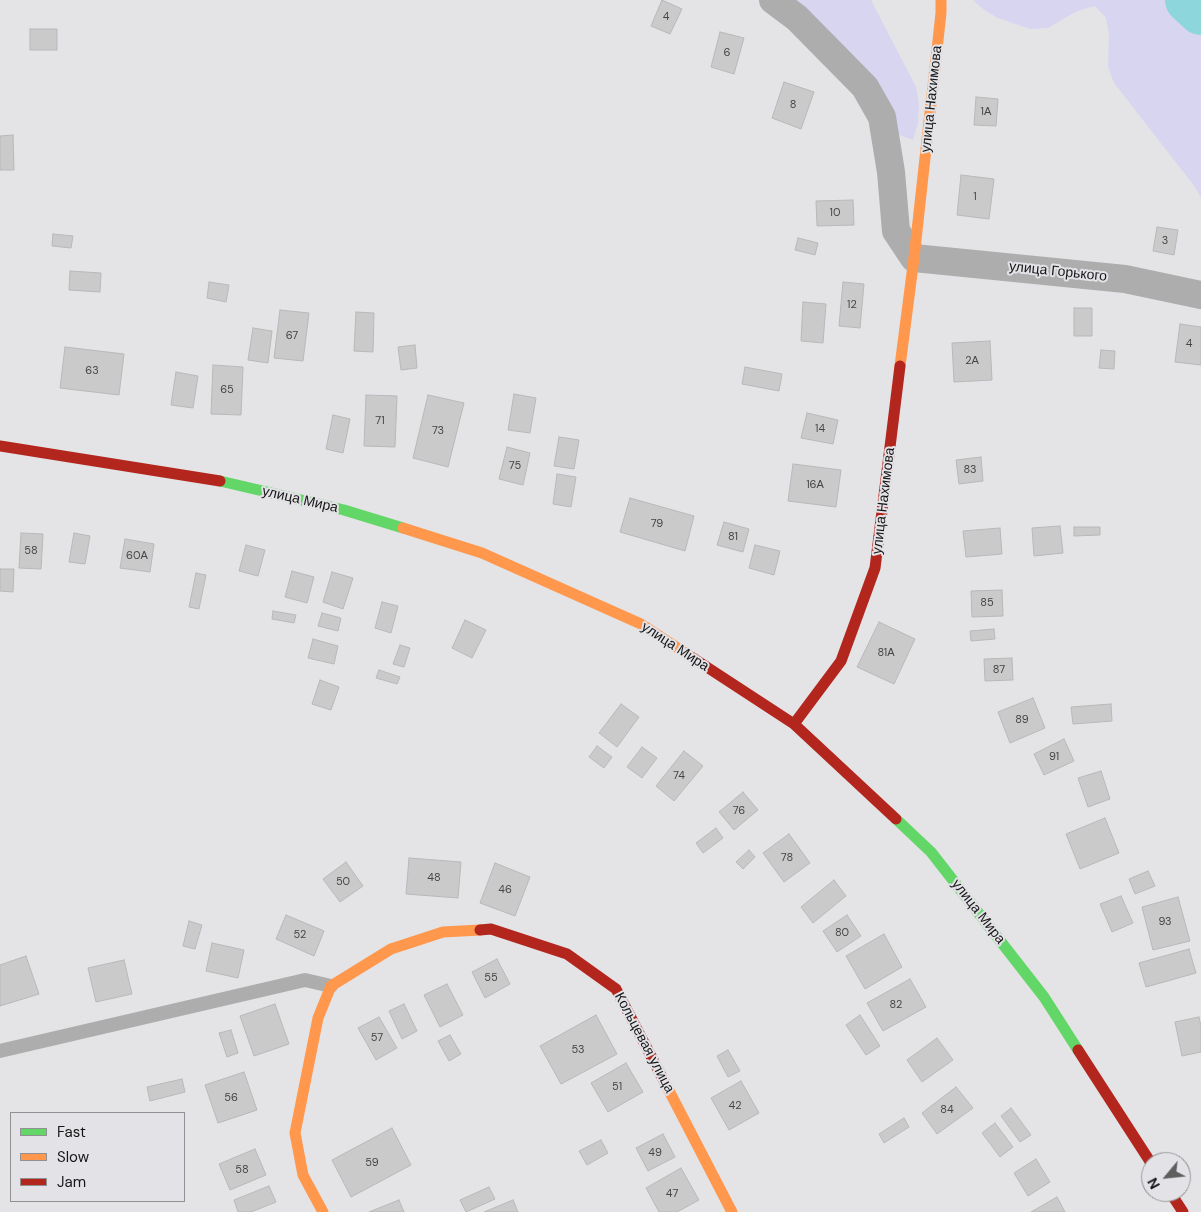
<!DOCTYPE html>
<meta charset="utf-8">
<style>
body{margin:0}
#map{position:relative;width:1201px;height:1212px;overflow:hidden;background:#e4e3e5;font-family:"DM Sans",sans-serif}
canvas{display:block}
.legend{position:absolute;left:10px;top:1112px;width:175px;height:90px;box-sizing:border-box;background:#e3e2e6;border:1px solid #919093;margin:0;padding:6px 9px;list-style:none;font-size:15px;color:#161617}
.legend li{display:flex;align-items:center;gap:10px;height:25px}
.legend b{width:25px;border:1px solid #919093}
.north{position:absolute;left:1141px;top:1152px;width:50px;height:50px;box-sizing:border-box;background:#e3e2e6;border:1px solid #919093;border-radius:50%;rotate:242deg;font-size:14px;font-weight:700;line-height:20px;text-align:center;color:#161617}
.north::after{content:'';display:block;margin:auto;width:18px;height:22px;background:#5e5e5f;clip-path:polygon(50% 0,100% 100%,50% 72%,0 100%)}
</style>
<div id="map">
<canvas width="1201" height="1212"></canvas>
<ul class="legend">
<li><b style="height:6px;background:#63d668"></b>Fast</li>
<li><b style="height:6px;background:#ff974d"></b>Slow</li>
<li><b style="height:6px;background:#b3261e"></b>Jam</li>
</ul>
<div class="north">N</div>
</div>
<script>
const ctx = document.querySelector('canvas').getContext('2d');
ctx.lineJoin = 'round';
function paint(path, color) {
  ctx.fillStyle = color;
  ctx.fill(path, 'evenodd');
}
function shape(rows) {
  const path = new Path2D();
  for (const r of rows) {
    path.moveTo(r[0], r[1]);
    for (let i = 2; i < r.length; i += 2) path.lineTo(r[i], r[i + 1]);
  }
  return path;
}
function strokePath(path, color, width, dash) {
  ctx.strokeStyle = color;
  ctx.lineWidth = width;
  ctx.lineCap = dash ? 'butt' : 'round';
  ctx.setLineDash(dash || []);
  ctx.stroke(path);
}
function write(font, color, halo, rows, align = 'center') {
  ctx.font = font + ' "DM Sans",sans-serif';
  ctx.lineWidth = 4;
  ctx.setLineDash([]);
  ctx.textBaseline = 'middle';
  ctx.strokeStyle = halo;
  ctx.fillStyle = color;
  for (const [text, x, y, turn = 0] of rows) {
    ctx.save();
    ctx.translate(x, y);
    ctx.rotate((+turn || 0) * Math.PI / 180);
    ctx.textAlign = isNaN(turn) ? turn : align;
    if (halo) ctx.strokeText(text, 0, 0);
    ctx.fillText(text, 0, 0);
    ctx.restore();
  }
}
paint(shape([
 [785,0,871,0,916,87,919,105,918,123,913,140,897,134],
 [973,0,1201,0,1201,198,1195,187,1114,83,1108,67,1109,34,1106,18,1095,6,1077,11,1048,28,1030,29,998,18,984,10]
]), '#d8d5f1');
strokePath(shape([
 [1188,0,1201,12]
]), '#8dd6dc', 46);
const building = shape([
 [662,0,682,9,670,34,651,26,662,0],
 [30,29,57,29,57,50,30,50,30,29],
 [720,32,744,38,734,74,711,67,720,32],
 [784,82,814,92,801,129,772,118,784,82],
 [976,97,998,99,996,126,974,125,976,97],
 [13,135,14,170,0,170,0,136,13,135],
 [961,175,994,179,989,219,957,215,961,175],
 [853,200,854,225,817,226,816,201,853,200],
 [1157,227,1178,230,1174,255,1153,251,1157,227],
 [53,234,73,236,71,248,52,246,53,234],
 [798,238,818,243,815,255,795,250,798,238],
 [70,271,101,273,100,292,69,290,70,271],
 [209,282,229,285,226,302,207,298,209,282],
 [843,282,864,284,860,328,839,326,843,282],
 [803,302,826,304,823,343,801,341,803,302],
 [1074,308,1092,308,1092,336,1074,336,1074,308],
 [280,310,309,313,303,361,274,358,280,310],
 [356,312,374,313,373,352,354,351,356,312],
 [1180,324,1201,327,1201,365,1175,362,1180,324],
 [253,328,272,331,268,363,248,360,253,328],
 [990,341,992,380,954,382,952,343,990,341],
 [415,345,417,368,401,370,398,347,415,345],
 [65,347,124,354,119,395,60,388,65,347],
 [1101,350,1115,351,1114,369,1099,368,1101,350],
 [213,365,243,367,241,415,211,414,213,365],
 [745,367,782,374,779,391,742,384,745,367],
 [176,372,198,376,193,408,171,405,176,372],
 [514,394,536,398,530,433,508,430,514,394],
 [366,395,397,396,395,447,364,446,366,395],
 [428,395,464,403,448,467,413,458,428,395],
 [807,413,838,420,833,444,801,438,807,413],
 [333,415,350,419,343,453,326,449,333,415],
 [559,437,579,440,574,469,554,466,559,437],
 [507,447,530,453,523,485,499,479,507,447],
 [981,457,983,481,959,484,956,460,981,457],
 [793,464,841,470,836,507,788,501,793,464],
 [557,474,576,477,571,507,553,504,557,474],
 [630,498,694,516,685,551,620,532,630,498],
 [724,522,749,529,743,552,717,545,724,522],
 [1060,526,1063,553,1034,556,1032,528,1060,526],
 [1074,527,1100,527,1100,535,1074,536,1074,527],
 [1000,528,1002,554,966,557,963,531,1000,528],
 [21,533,43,534,41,569,19,568,21,533],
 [74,533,90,536,85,564,69,562,74,533],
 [125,539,154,544,150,572,120,568,125,539],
 [246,545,265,550,258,576,239,571,246,545],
 [755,545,780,551,774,575,749,568,755,545],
 [0,569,14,569,13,592,0,591,0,569],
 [292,571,314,577,307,603,285,597,292,571],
 [332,572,353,578,343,609,323,602,332,572],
 [196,573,206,575,199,609,189,607,196,573],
 [1002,590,1003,616,972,617,971,591,1002,590],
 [382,602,398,606,391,633,375,628,382,602],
 [273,611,296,615,294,623,272,619,273,611],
 [322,613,341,618,338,631,318,626,322,613],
 [465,620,486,630,472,658,452,648,465,620],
 [879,622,915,639,894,684,857,667,879,622],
 [994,629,995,639,971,641,970,631,994,629],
 [313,639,338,646,334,664,308,658,313,639],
 [400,645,410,648,404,667,393,664,400,645],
 [1012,658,1013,680,985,681,984,659,1012,658],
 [379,670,400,677,397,684,376,678,379,670],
 [320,680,339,687,331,710,312,704,320,680],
 [1033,698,1045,728,1010,743,998,712,1033,698],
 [621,704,639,717,617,747,599,733,621,704],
 [1111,704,1112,721,1073,724,1071,707,1111,704],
 [1064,739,1074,761,1044,775,1034,754,1064,739],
 [597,746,612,757,604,768,589,757,597,746],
 [642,747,657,758,642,778,627,767,642,747],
 [684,751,703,766,674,801,656,786,684,751],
 [1101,771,1110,799,1088,807,1078,778,1101,771],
 [743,792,758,810,734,830,719,812,743,792],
 [1105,818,1119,853,1080,869,1066,834,1105,818],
 [716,828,723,838,703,853,696,843,716,828],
 [789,834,810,863,784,882,763,853,789,834],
 [749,850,755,857,743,869,736,862,749,850],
 [409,858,461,862,458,898,406,894,409,858],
 [346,862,363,886,340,902,323,879,346,862],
 [495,863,530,877,515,916,480,903,495,863],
 [1148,871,1155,886,1135,894,1129,879,1148,871],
 [834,880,846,896,813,923,801,907,834,880],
 [1121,896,1133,923,1112,932,1100,904,1121,896],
 [1178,897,1190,941,1153,950,1142,907,1178,897],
 [286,915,324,931,314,956,276,939,286,915],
 [847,915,861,936,837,952,823,931,847,915],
 [189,921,202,925,195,949,183,946,189,921],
 [884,934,902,967,865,989,846,956,884,934],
 [212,943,244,950,238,978,206,971,212,943],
 [1189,949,1196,973,1146,987,1139,963,1189,949],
 [26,956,39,994,0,1006,0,965,26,956],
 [497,959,510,984,485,998,472,972,497,959],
 [124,960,132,994,96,1002,88,968,124,960],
 [910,979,926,1007,883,1031,867,1003,910,979],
 [447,984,463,1015,440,1027,424,995,447,984],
 [275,1004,289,1044,254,1056,240,1016,275,1004],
 [404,1004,417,1031,402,1039,389,1011,404,1004],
 [596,1015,617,1054,561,1084,540,1046,596,1015],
 [860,1015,880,1046,866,1055,846,1025,860,1015],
 [379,1017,397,1048,376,1060,358,1028,379,1017],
 [1199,1017,1201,1026,1201,1052,1182,1056,1175,1022,1199,1017],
 [231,1030,238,1053,227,1057,219,1033,231,1030],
 [450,1035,461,1054,449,1061,438,1041,450,1035],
 [937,1038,953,1060,922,1082,907,1060,937,1038],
 [728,1050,740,1071,728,1077,717,1056,728,1050],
 [626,1063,643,1092,608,1112,591,1083,626,1063],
 [244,1072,257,1110,218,1123,205,1085,244,1072],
 [182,1079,185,1092,150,1101,147,1087,182,1079],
 [741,1081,759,1113,729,1130,711,1098,741,1081],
 [956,1087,973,1108,937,1134,922,1113,956,1087],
 [1011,1108,1031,1135,1020,1142,1001,1116,1011,1108],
 [904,1118,909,1127,884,1143,879,1134,904,1118],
 [995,1123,1013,1147,1000,1157,982,1133,995,1123],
 [392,1128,411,1165,351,1197,332,1160,392,1128],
 [663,1134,675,1157,648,1171,636,1148,663,1134],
 [601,1140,608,1153,587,1165,579,1151,601,1140],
 [255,1149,266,1175,230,1190,219,1164,255,1149],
 [1036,1159,1050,1182,1028,1196,1014,1173,1036,1159],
 [681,1168,699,1200,677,1212,659,1212,646,1188,681,1168],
 [269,1186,276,1202,251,1212,238,1212,234,1200,269,1186],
 [489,1187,495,1199,466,1212,460,1200,489,1187],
 [1057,1197,1065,1212,1031,1212,1057,1197],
 [399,1200,404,1212,369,1212,399,1200],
 [513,1200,518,1212,484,1212,513,1200]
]);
paint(building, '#cacacb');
strokePath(building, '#b8b8ba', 1);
strokePath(shape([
 [0,1051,305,980,331,986]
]), '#aeadae', 14);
strokePath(shape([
 [773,0,797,18,865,87,882,117,891,172,896,231,914,258,1125,279,1201,295]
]), '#aeadae', 28);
strokePath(shape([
 [220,481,344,510,403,528],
 [896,819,931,852,1044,997,1078,1050]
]), '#63d668', 11);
strokePath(shape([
 [900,366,914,258,941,13,941,0],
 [403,528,482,553,641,624,693,658],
 [664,1081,732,1212],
 [323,1212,303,1175,295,1133,318,1018,331,986,391,949,443,932,480,930]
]), '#ff974d', 11);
strokePath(shape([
 [0,446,220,481],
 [693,658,794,724,896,819],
 [794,724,841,661,875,568,900,366],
 [480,930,491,929,567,954,616,989,664,1081],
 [1078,1050,1151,1163],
 [1170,1192,1183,1212]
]), '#b3261e', 11);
write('11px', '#454546', null, [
 ["4",666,17],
 ["6",727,53],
 ["8",793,105],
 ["1А",986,112],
 ["1",975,197],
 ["10",835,213],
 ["3",1165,241],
 ["12",852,305],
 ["67",292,336],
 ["4",1189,344],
 ["2А",972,361],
 ["63",92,371],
 ["65",227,390],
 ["71",380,421],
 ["14",820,429],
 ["73",438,431],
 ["75",515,466],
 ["83",970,470],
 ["16А",815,485],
 ["79",657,524],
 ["81",733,537],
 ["58",31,551],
 ["60А",137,556],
 ["85",987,603],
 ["81А",886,653],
 ["87",999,670],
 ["89",1022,720],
 ["91",1054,757],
 ["74",679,776],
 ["76",739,811],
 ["78",787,858],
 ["48",434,878],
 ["50",343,882],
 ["46",505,890],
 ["93",1165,922],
 ["80",842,933],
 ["52",300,935],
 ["55",491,978],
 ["82",896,1005],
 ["57",377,1038],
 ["53",578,1050],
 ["51",617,1087],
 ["56",231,1098],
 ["42",735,1106],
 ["84",947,1110],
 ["49",655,1153],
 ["59",372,1163],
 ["58",242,1170],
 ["47",672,1194]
]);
write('14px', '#161617', '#e3e2e6', [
 ["улица Нахимова",932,99,-84],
 ["улица Горького",1058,272,6],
 ["улица Мира",300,500,13],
 ["улица Нахимова",884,501,-83],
 ["улица Мира",675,647,33],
 ["улица Мира",978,912,52],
 ["Кольцевая улица",644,1043,62]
]);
</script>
